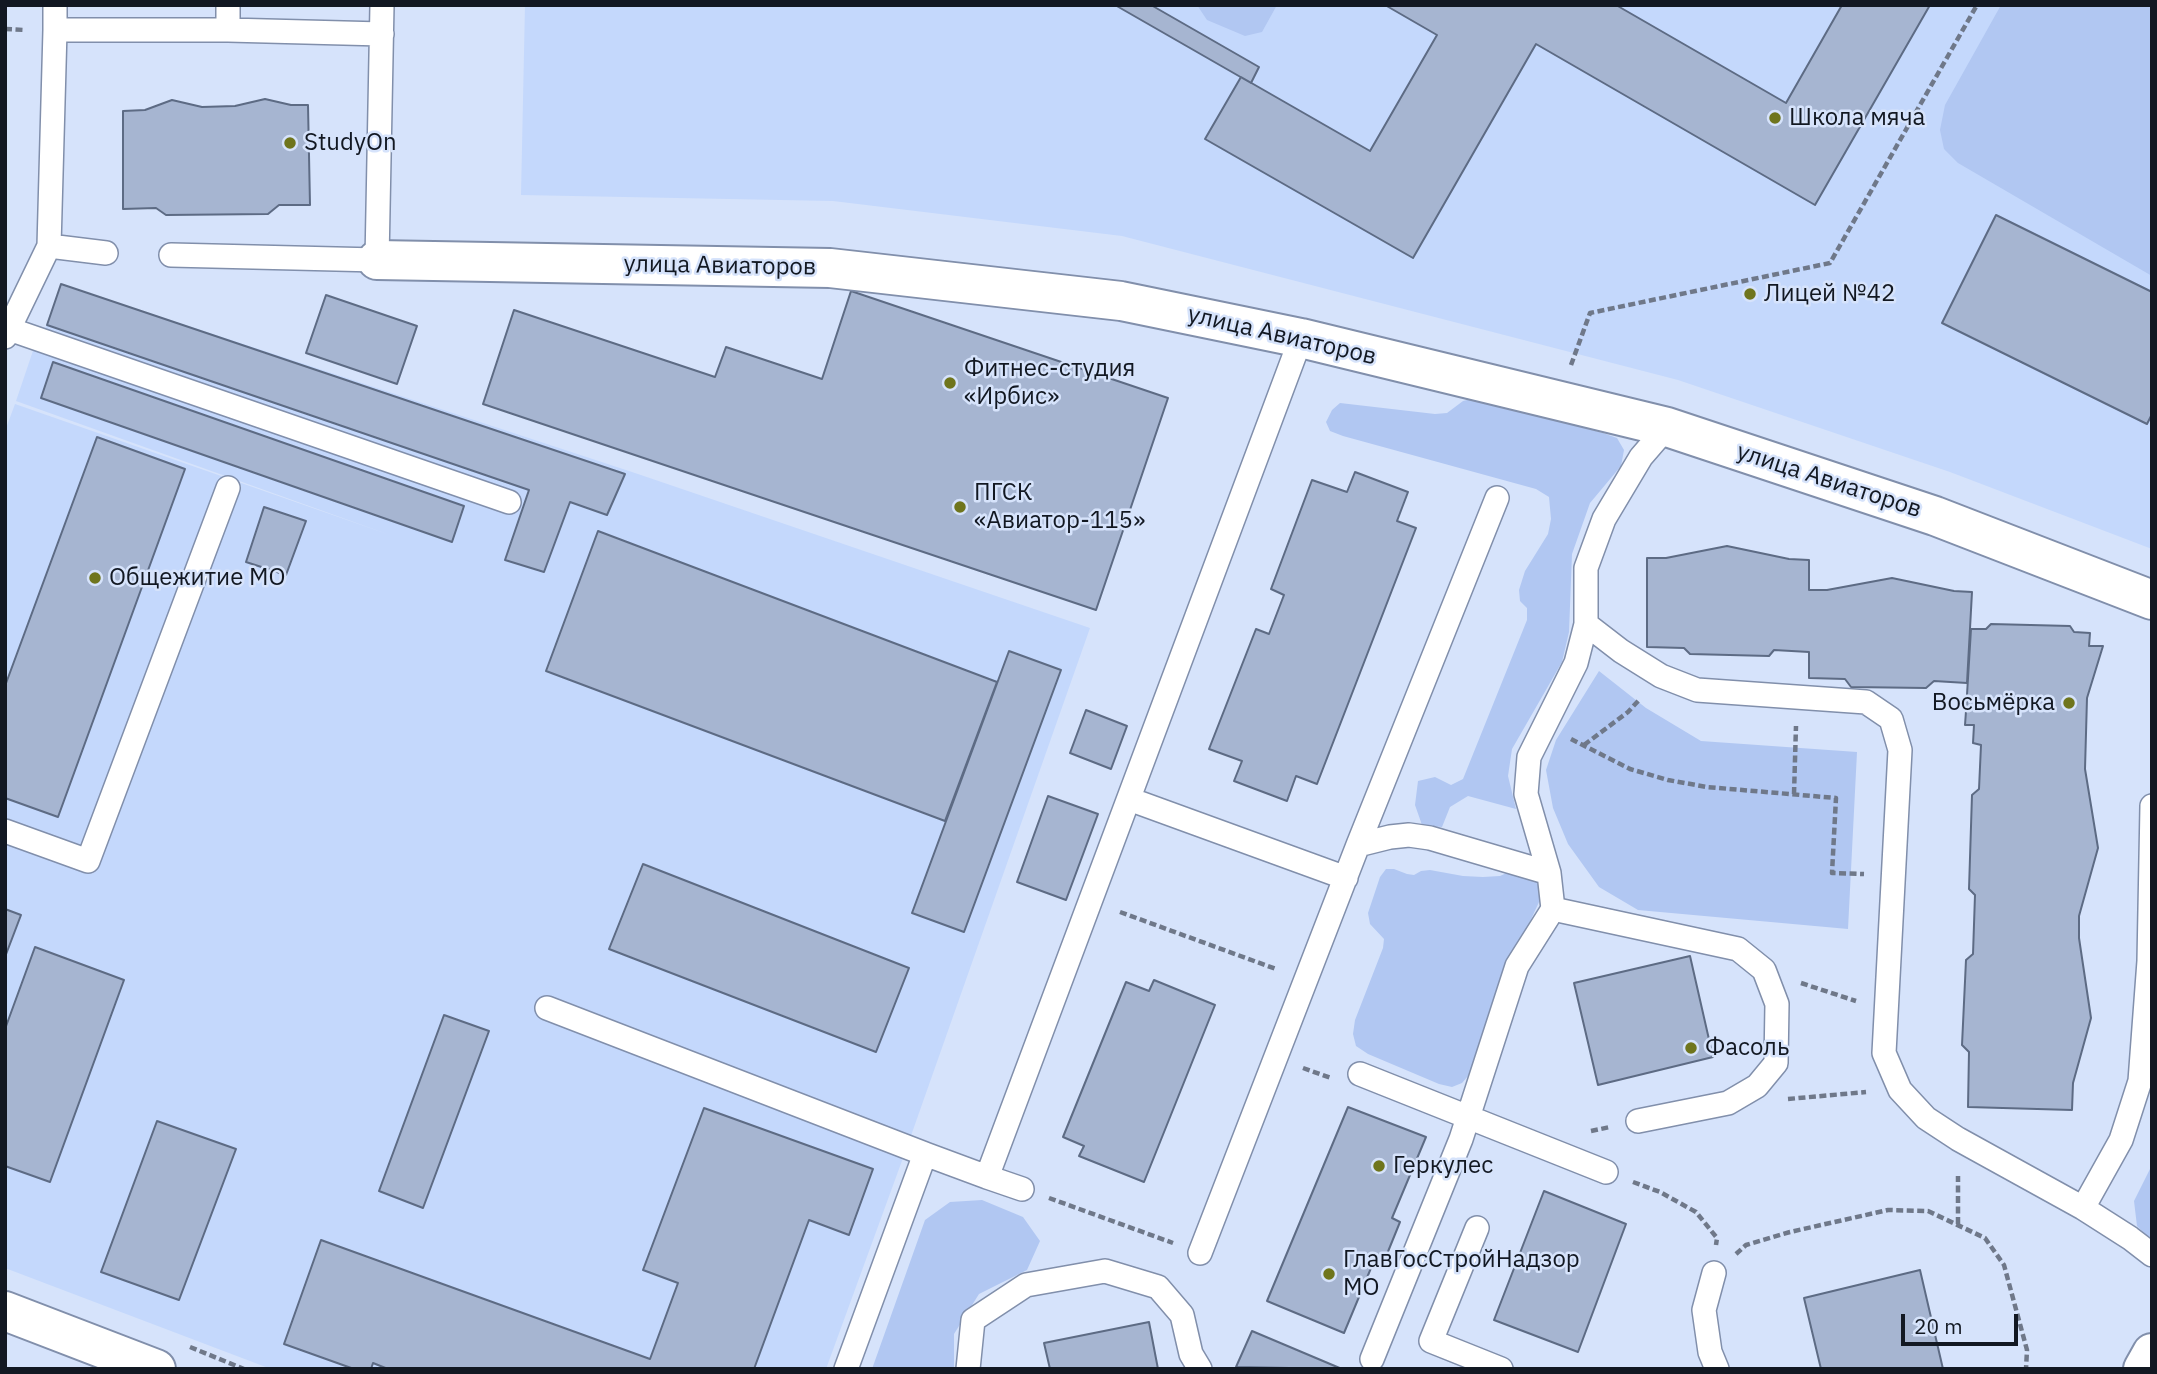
<!DOCTYPE html>
<meta charset="utf-8">
<style>
body{margin:0}
#map{position:relative;width:2157px;height:1374px;overflow:hidden;background:#d6e3fb;font-family:"IBM Plex Sans",sans-serif}
canvas{display:block}
.frame{position:absolute;inset:0;border:7px solid #121822;pointer-events:none}
.scale{position:absolute;left:1901px;top:1314px;width:117px;height:32px;box-sizing:border-box;border:4px solid #121822;border-top:0;padding-left:9px;font-size:21px;line-height:24px;white-space:nowrap;color:#121822;-webkit-text-stroke:5px #d6e3fb;paint-order:stroke}
</style>
<div id="map">
<canvas width="2157" height="1374"></canvas>
<div class="frame"></div>
<div class="scale">20 m</div>
</div>
<script>
const ctx = document.querySelector('canvas').getContext('2d');
ctx.lineJoin = 'round';
function paint(path, color) {
  ctx.fillStyle = color;
  ctx.fill(path, 'evenodd');
}
function shape(rows) {
  const path = new Path2D();
  for (const r of rows) {
    path.moveTo(r[0], r[1]);
    for (let i = 2; i < r.length; i += 2) path.lineTo(r[i], r[i + 1]);
  }
  return path;
}
function strokePath(path, color, width, dash) {
  ctx.strokeStyle = color;
  ctx.lineWidth = width;
  ctx.lineCap = dash ? 'butt' : 'round';
  ctx.setLineDash(dash || []);
  ctx.stroke(path);
}
function write(font, color, halo, rows, align = 'center') {
  ctx.font = font + ' "IBM Plex Sans",sans-serif';
  ctx.lineWidth = 5;
  ctx.setLineDash([]);
  ctx.textBaseline = 'middle';
  ctx.strokeStyle = halo;
  ctx.fillStyle = color;
  for (const [text, x, y, turn = 0] of rows) {
    ctx.save();
    ctx.translate(x, y);
    ctx.rotate((+turn || 0) * Math.PI / 180);
    ctx.textAlign = isNaN(turn) ? turn : align;
    if (halo) ctx.strokeText(text, 0, 0);
    ctx.fillText(text, 0, 0);
    ctx.restore();
  }
}
paint(shape([
 [525,5,2152,5,2152,549,1950,472,1678,380,1122,236,833,201,521,195],
 [61,284,635,473,1090,628,907,1147,826,1369,271,1369,5,1268,5,431,15,404,390,535,16,401,37,339,47,325]
]), '#c4d8fc');
paint(shape([
 [1197,5,1277,5,1262,32,1245,36,1207,20],
 [2001,5,2152,5,2152,276,1958,163,1944,149,1940,130,1945,105],
 [1475,398,1603,433,1617,438,1624,450,1621,466,1590,503,1572,554,1569,632,1562,662,1512,749,1508,776,1516,809,1468,796,1450,807,1442,827,1422,825,1415,805,1418,781,1435,777,1451,785,1463,779,1527,620,1527,608,1520,601,1519,590,1525,571,1548,534,1551,519,1549,497,1536,489,1343,436,1330,431,1326,422,1332,410,1340,403,1435,414,1447,413,1463,401],
 [1599,671,1646,708,1701,741,1857,752,1848,929,1638,910,1599,887,1568,844,1553,808,1546,770,1556,740],
 [1386,869,1394,869,1407,874,1414,875,1421,871,1430,870,1463,876,1483,877,1500,876,1511,871,1535,877,1539,888,1539,902,1522,939,1507,960,1469,1075,1462,1083,1452,1087,1439,1084,1368,1054,1356,1046,1353,1034,1355,1020,1383,948,1384,939,1370,924,1368,913,1380,877],
 [2152,1165,2152,1241,2137,1226,2134,1201],
 [982,1200,1023,1217,1040,1241,1027,1270,979,1294,954,1334,954,1369,872,1369,925,1220,950,1202]
]), '#b1c7f2');
const building = shape([
 [1115,5,1151,5,1259,67,1251,83,1115,5],
 [1385,5,1616,5,1786,103,1842,5,1930,5,1815,205,1536,44,1413,258,1205,139,1241,77,1370,151,1437,35,1385,5],
 [265,99,291,105,308,105,310,205,279,205,268,214,166,215,156,208,123,209,123,111,145,110,172,100,202,107,235,106,265,99],
 [1996,215,2152,292,2152,414,2147,424,1942,323,1996,215],
 [61,284,625,474,607,515,570,502,544,572,505,560,529,490,47,325,61,284],
 [851,291,1168,398,1096,610,483,404,514,310,715,377,726,347,822,379,851,291],
 [326,295,417,326,397,384,306,353,326,295],
 [53,362,464,506,452,542,41,398,53,362],
 [97,437,185,469,58,817,5,798,5,686,97,437],
 [1355,472,1408,492,1397,521,1416,528,1317,784,1296,776,1287,801,1234,781,1242,761,1209,749,1256,629,1269,634,1284,595,1271,589,1312,480,1347,492,1355,472],
 [264,507,306,521,286,575,246,562,264,507],
 [598,531,997,682,945,821,546,671,598,531],
 [1727,546,1789,559,1809,560,1809,590,1827,590,1892,578,1954,591,1972,592,1967,683,1934,681,1926,688,1851,687,1845,679,1809,678,1809,652,1774,650,1769,656,1690,654,1684,648,1647,647,1647,558,1666,558,1727,546],
 [1991,624,2070,626,2074,632,2090,633,2089,646,2103,646,2087,698,2085,769,2098,848,2079,916,2079,938,2091,1018,2073,1083,2072,1110,1968,1107,1969,1052,1962,1045,1966,960,1973,954,1975,895,1969,889,1972,795,1979,789,1981,745,1973,743,1974,725,1965,725,1966,711,1971,629,1986,629,1991,624],
 [1009,651,1061,670,964,932,912,913,1009,651],
 [1086,710,1127,726,1111,769,1070,753,1086,710],
 [1048,796,1098,814,1066,900,1017,882,1048,796],
 [643,864,909,968,876,1052,609,949,643,864],
 [5,909,21,915,5,957,5,909],
 [35,947,124,980,50,1182,5,1166,5,1029,35,947],
 [1690,956,1713,1057,1598,1085,1574,983,1690,956],
 [1154,980,1215,1005,1144,1182,1079,1156,1084,1146,1063,1137,1126,982,1149,991,1154,980],
 [444,1015,489,1031,423,1208,379,1191,444,1015],
 [1348,1107,1426,1137,1392,1218,1400,1222,1385,1259,1376,1256,1344,1333,1267,1301,1348,1107],
 [704,1108,873,1169,849,1235,809,1220,754,1369,388,1369,373,1363,371,1369,354,1369,284,1344,321,1240,650,1359,678,1283,643,1270,704,1108],
 [157,1121,236,1149,179,1300,101,1272,157,1121],
 [1544,1191,1626,1224,1578,1352,1494,1320,1544,1191],
 [1920,1270,1943,1369,1821,1369,1804,1298,1920,1270],
 [1149,1322,1158,1369,1050,1369,1044,1343,1149,1322],
 [1252,1331,1342,1369,1236,1367,1252,1331]
]);
paint(building, '#a6b5d1');
strokePath(building, '#5d6b84', 2);
const service = shape([
 [55,30,55,5],
 [228,30,228,5],
 [49,246,106,253],
 [171,255,377,260,382,5],
 [9,329,509,502],
 [5,337,49,246,55,30,228,30,382,34],
 [1586,624,1621,651,1661,676,1697,690,1866,702,1891,719,1900,750,1884,1053,1900,1090,1926,1118,1958,1139,2083,1208,2130,1238,2152,1255],
 [1129,799,1346,878],
 [5,831,88,861,228,488],
 [1358,845,1390,837,1409,835,1430,838,1549,873],
 [1553,909,1738,949,1764,970,1777,1004,1776,1063,1757,1086,1728,1103,1638,1121],
 [547,1008,925,1154],
 [1360,1074,1606,1172],
 [987,1177,1022,1189],
 [2083,1208,2121,1140,2140,1081,2149,961,2152,806],
 [1477,1228,1431,1341,1501,1369],
 [1200,1253,1358,845,1497,498],
 [1714,1273,1704,1310,1710,1352,1717,1369],
 [1372,1359,1461,1139,1517,966,1553,909,1549,873,1526,794,1529,757,1576,663,1586,624,1586,568,1604,519,1641,457,1667,427],
 [846,1369,925,1154,987,1177,1301,338],
 [968,1369,973,1320,1026,1285,1105,1271,1158,1287,1182,1315,1191,1354,1200,1369]
]);
const minor = shape([
 [377,260,830,268,1121,301,1301,338,1667,427,1935,516,2152,600]
]);
const tertiary = shape([
 [5,1311,156,1369],
 [2143,1369,2152,1353]
]);
strokePath(service, '#818fab', 26);
strokePath(minor, '#818fab', 42);
strokePath(tertiary, '#818fab', 42);
strokePath(shape([
 [5,29,25,30],
 [1571,365,1590,313,1830,263,1977,5],
 [1571,739,1630,769,1668,780,1707,787,1836,798,1832,873,1864,874],
 [1584,745,1628,712,1639,700],
 [1794,794,1796,726],
 [1120,912,1276,969],
 [1801,983,1856,1001],
 [1303,1068,1331,1078],
 [1788,1099,1866,1092],
 [1591,1131,1610,1127],
 [1633,1182,1660,1192,1696,1212,1717,1238,1716,1245],
 [1049,1198,1173,1243],
 [1958,1224,1958,1176],
 [1736,1254,1746,1245,1790,1232,1888,1210,1928,1211,1985,1238,2004,1265,2027,1350,2026,1369],
 [190,1347,244,1369]
]), '#6f7889', 4.5, [7, 3.5]);
strokePath(service, '#fff', 23);
strokePath(minor, '#fff', 38);
strokePath(tertiary, '#fff', 38);
for (const [x, y, r, color] of [
 [1775,118,7,"#6f751d"],
 [290,143,7,"#6f751d"],
 [1750,294,7,"#6f751d"],
 [950,383,7,"#6f751d"],
 [960,507,7,"#6f751d"],
 [95,578,7,"#6f751d"],
 [2069,703,7,"#6f751d"],
 [1691,1048,7,"#6f751d"],
 [1379,1166,7,"#6f751d"],
 [1329,1274,7,"#6f751d"]
]) {
  const dot = new Path2D();
  dot.arc(x, y, r, 0, 2 * Math.PI);
  ctx.fillStyle = color;
  ctx.fill(dot);
  strokePath(dot, '#d6e3fb', 2.5);
}
write('24px', '#121822', '#d6e3fb', [
 ["Школа мяча",1789,118],
 ["StudyOn",304,143],
 ["Лицей №42",1764,294],
 ["Фитнес-студия",964,369],
 ["«Ирбис»",964,397],
 ["ПГСК",974,493],
 ["«Авиатор-115»",974,521],
 ["Общежитие МО",109,578],
 ["Восьмёрка",2055,703,"right"],
 ["Фасоль",1705,1048],
 ["Геркулес",1393,1166],
 ["ГлавГосСтройНадзор",1343,1260],
 ["МО",1343,1288]
], 'left');
write('24px', '#121822', '#d6e3fb', [
 ["улица Авиаторов",720,266,1],
 ["улица Авиаторов",1282,336,13],
 ["улица Авиаторов",1829,481,18]
]);
</script>
